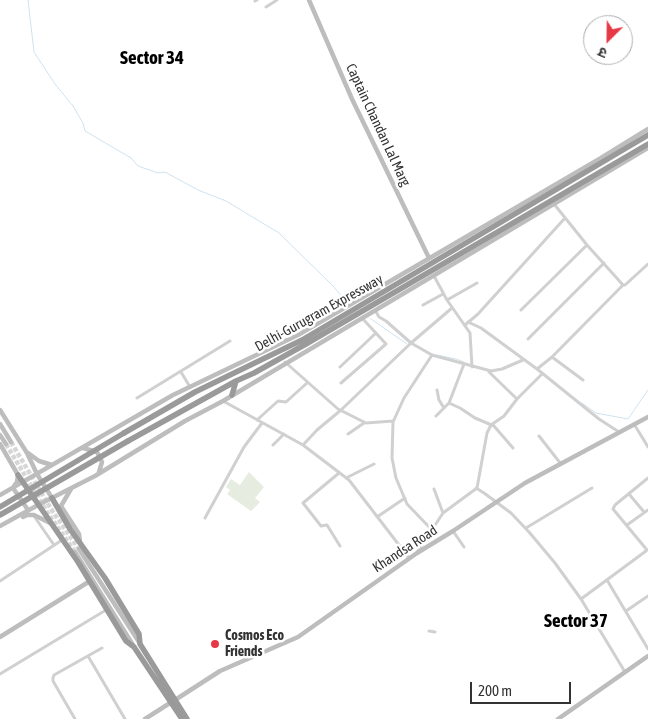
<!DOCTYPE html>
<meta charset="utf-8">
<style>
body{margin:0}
#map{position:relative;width:648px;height:719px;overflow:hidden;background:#fff;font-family:"Asap Condensed","Noto Sans Devanagari",sans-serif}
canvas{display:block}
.north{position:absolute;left:583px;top:15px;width:50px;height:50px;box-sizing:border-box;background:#fff;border:1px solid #adadad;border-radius:50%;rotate:203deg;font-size:14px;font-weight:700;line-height:20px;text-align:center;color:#333}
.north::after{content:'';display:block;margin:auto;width:18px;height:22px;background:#e63946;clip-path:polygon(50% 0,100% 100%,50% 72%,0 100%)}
.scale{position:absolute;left:470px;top:682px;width:101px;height:22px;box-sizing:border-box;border:2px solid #333;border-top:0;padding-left:6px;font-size:15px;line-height:18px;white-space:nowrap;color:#333;-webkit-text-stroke:4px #fff;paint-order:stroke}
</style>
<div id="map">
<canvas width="648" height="719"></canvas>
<div class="north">उ</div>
<div class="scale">200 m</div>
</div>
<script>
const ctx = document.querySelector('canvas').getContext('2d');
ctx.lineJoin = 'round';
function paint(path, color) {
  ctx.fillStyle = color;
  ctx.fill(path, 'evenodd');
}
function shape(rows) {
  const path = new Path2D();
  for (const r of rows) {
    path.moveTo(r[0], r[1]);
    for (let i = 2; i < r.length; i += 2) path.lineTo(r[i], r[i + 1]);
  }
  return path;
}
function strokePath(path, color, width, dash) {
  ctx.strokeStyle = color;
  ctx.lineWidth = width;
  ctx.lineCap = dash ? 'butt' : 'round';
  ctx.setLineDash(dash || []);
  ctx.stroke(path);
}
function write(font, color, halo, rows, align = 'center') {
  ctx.font = font + ' "Asap Condensed",sans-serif';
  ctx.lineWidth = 5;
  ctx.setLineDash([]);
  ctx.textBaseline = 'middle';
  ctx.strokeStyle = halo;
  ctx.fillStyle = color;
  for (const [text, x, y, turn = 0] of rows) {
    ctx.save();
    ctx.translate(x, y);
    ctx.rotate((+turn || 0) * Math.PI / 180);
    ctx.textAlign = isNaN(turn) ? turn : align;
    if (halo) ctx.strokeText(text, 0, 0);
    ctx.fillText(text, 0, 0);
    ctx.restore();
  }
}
paint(shape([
 [249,472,264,487,255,498,260,502,251,511,227,494,230,490,226,487,231,479,240,485]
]), '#e6ecdf');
strokePath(shape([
 [28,0,34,52,55,84,73,106,83,123,85,131,131,158,138,166,158,173,165,172,198,190,226,201,279,233,333,286,345,300],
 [371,319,407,344],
 [437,355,456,359,464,362],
 [582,403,596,413,628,419,648,390]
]), '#cfe2ee', 1);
strokePath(shape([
 [11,442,51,509,79,549],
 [6,444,47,512,75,552]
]), '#d6d6d6', 4.5, [4.5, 2]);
strokePath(shape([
 [255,1,257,0],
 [266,7,277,0],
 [554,204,587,245,623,285,625,285,648,264],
 [434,276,447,300,470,333,472,367],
 [447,300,477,283],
 [423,305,443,294],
 [375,310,379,317,386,321,411,343,432,355,491,371,502,369,523,360],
 [521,310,587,245],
 [468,322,481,328,537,369,599,419,619,432],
 [465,325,478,314,565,218],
 [528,339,604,263],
 [432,355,404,398,393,422,392,458,396,478,407,504,432,530],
 [552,357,583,380],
 [285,362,338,409,366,423,393,421],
 [340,367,376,333],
 [537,369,552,357,623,285],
 [181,372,190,387],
 [489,372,517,399],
 [341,383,386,344,362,318],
 [437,390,439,400,444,408],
 [137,398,230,341],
 [223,401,303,445,349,480,409,558],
 [449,403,460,408,475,418,494,426,513,448],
 [436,416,449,403,464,364],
 [257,420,278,401,286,402,307,383],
 [634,424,648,447],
 [348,434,364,423],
 [539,436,561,464],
 [273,445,284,434],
 [303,445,317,430,341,410,411,343,452,308],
 [339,473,303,503,321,526,327,525,340,546],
 [346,478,374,464],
 [476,488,484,493,511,513,529,532,555,563,581,599,625,672],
 [434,489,443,513],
 [629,494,644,512],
 [34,516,54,545],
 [377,517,405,498],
 [205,518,244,447,262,423],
 [627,525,648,510],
 [526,528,592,488],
 [453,531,464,547],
 [647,550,613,509,615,505,648,478],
 [418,551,443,513,477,488,487,433,491,425,504,416,517,399,542,374],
 [607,580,648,649],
 [0,581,62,540],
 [581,599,646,551],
 [626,611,648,596],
 [429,631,435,632],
 [88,656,125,719],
 [0,674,106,610],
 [75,719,53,681,53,678,54,675,102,648]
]), '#d0d0d0', 3);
strokePath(shape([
 [309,0,352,99,429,258],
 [0,410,27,453,37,474,52,498],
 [0,424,11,442],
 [0,435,6,444],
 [0,444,18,475,17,482,14,486],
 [83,448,97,452,102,462,99,472],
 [28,453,39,461,52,465],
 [13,488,28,510],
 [71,489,61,506,79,534,80,542],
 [0,495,173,395,298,335,601,158,648,129],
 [23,517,27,515,34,515,50,523],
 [0,526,38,505,95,476,185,421,223,401,648,148],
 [79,549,139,642],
 [75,552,133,645],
 [0,637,90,581],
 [175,700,220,671,298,637,417,553,453,531,525,483,648,417],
 [145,719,170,703],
 [558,719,648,656]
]), '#bdbdbd', 4.5);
strokePath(shape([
 [232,395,236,381],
 [124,433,195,392,302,340,648,135],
 [128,441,236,381,254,373,306,344,648,144],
 [18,475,78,562,126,641,134,647,182,719],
 [52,498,70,529,105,578,139,634,140,644,187,719]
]), '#9a9a9a', 5.5);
strokePath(shape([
 [0,507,124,433],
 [0,515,128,441]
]), '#9a9a9a', 5.5);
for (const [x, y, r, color] of [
 [215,644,5,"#e63946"]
]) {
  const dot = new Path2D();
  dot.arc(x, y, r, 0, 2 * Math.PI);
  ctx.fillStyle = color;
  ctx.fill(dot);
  strokePath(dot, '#fff', 2);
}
write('14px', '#333', '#fff', [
 ["Captain Chandan Lal Marg",378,125,65],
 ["Delhi-Gurugram Expressway",319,313,-29],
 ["Khandsa Road",405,549,-33]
]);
write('bold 14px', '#333', '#fff', [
 ["Cosmos Eco",225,636],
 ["Friends",225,652]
], 'left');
write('bold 19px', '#000', '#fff', [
 ["Sector 34",152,58],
 ["Sector 37",576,621]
]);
</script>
